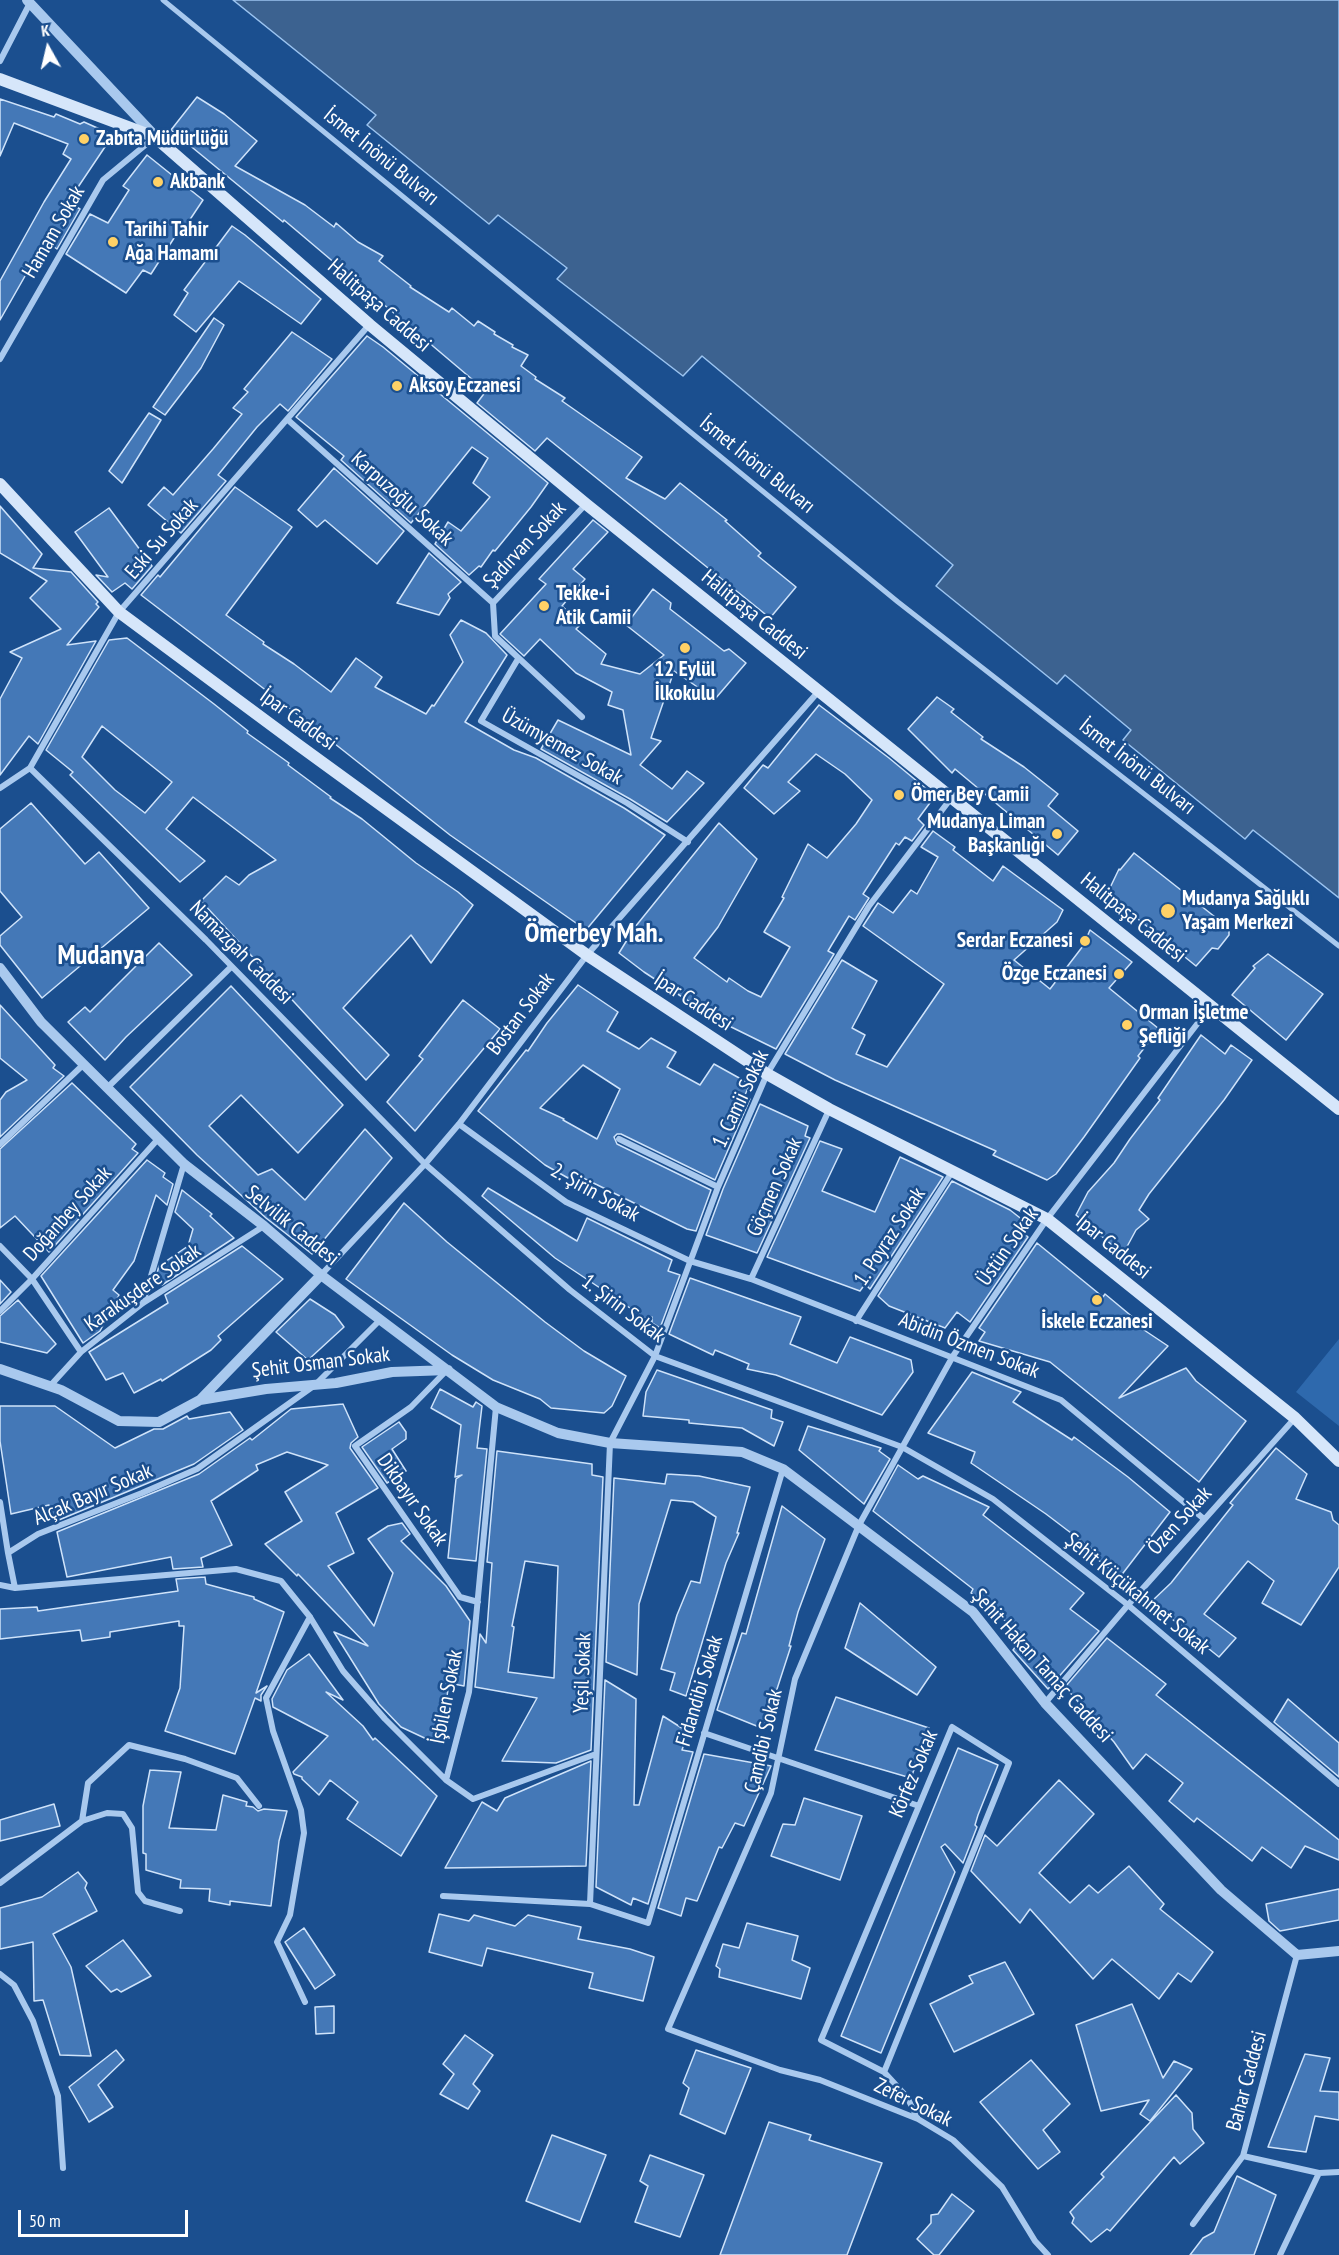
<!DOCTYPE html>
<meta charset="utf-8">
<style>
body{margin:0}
#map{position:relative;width:1339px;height:2255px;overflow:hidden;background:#1b4f8f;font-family:"PT Sans Narrow",sans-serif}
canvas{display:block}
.north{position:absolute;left:18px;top:18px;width:60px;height:60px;-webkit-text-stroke:4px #1b4f8f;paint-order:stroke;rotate:352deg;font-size:16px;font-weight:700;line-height:24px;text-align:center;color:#fff}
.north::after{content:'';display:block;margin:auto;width:21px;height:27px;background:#fff;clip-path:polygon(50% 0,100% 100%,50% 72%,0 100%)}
.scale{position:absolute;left:18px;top:2210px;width:170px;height:27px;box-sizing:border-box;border:3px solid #fff;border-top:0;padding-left:8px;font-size:18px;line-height:21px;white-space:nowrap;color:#fff;-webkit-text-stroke:4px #1b4f8f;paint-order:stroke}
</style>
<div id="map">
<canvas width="1339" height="2255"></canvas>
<div class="north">K</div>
<div class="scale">50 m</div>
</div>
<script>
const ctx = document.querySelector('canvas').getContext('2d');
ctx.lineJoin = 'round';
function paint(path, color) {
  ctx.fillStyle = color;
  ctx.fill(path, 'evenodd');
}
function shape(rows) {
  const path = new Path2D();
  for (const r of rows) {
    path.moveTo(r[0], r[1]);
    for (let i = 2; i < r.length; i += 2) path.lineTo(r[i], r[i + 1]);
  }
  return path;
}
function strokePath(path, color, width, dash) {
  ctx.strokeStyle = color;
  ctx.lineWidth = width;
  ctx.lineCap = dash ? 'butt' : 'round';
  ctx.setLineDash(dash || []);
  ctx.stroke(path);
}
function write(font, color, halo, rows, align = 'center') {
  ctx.font = font + ' "PT Sans Narrow",sans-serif';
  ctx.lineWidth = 5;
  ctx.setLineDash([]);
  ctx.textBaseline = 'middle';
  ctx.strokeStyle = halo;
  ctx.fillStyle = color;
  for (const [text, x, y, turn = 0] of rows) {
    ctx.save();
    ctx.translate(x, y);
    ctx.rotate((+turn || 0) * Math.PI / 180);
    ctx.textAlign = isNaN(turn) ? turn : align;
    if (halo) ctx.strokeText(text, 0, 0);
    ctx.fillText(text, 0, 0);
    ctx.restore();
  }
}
paint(shape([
 [1339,1339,1339,1426,1296,1392]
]), '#2e69ad');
const water = shape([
 [233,0,1339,0,1339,898,1253,830,1245,839,1123,740,1131,730,1065,675,1057,684,936,586,953,565,702,356,683,376,557,279,567,268,498,215,489,224,367,125,376,115,233,0]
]);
paint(water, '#3c6290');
strokePath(water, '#9cc4f0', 1.5);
const building = shape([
 [197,97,224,114,257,141,235,166,305,205,334,227,336,223,358,242,383,256,379,261,411,286,410,287,449,312,452,308,474,326,478,321,495,332,494,334,513,345,512,347,528,355,521,366,536,377,535,379,565,398,562,401,642,457,626,478,665,499,680,483,727,520,725,521,761,553,758,556,796,587,770,618,547,438,535,451,477,403,486,391,284,220,283,222,171,130,197,97],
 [0,99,54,117,56,114,80,124,84,122,113,135,68,202,80,209,57,249,45,241,0,320,0,281,44,202,71,159,63,154,68,144,14,123,0,156,0,99],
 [147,155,203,200,179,236,176,235,151,274,143,270,126,293,66,254,90,214,108,223,129,190,123,186,147,155],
 [232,226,245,235,321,299,301,324,239,281,196,332,174,315,188,293,184,290,232,226],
 [214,318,224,325,201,368,165,415,153,407,214,318],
 [292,332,332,359,288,411,280,404,257,427,218,475,226,481,181,533,148,505,164,487,173,495,213,449,242,414,233,408,248,392,244,389,292,332],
 [367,336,383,347,548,483,531,507,495,551,493,550,481,567,479,566,469,575,435,544,448,522,461,531,490,497,473,483,488,458,472,447,411,523,341,460,344,456,296,417,367,336],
 [149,413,161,420,122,483,109,471,149,413],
 [334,468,404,531,377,564,325,520,317,527,298,510,334,468],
 [235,487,292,527,226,615,264,642,263,644,294,664,331,692,356,658,382,677,375,687,426,714,432,705,434,706,463,662,450,635,461,620,486,633,507,655,465,722,514,750,536,758,624,808,665,835,586,930,450,835,301,717,141,595,158,575,160,577,235,487],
 [0,506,42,554,33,568,71,572,98,602,96,604,99,607,67,645,96,641,38,744,29,736,0,775,0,699,22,658,10,652,61,629,30,598,47,581,0,553,0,506],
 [109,508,152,566,132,589,125,583,112,592,96,575,108,577,75,532,109,508],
 [593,520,608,532,573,569,585,579,562,606,581,624,576,629,606,654,601,664,640,674,664,655,626,625,653,589,671,603,670,609,724,651,729,649,746,663,715,699,674,671,651,738,661,741,640,765,672,789,687,771,704,783,667,822,630,799,541,749,558,720,631,755,623,710,608,705,612,692,576,673,540,639,524,656,500,634,546,584,539,579,593,520],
 [429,553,461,582,448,594,450,598,439,615,397,603,429,553],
 [127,638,214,704,248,731,247,733,289,763,288,765,331,797,330,798,362,819,416,863,458,892,473,905,431,963,411,935,343,1008,389,1055,366,1080,201,901,226,876,239,885,249,875,276,860,193,797,166,829,205,861,180,882,70,775,73,772,46,750,109,640,127,638],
 [102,726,172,782,145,813,115,790,82,757,102,726],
 [937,697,954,709,951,712,983,737,981,739,1024,767,1058,794,1048,806,1078,831,1058,855,955,769,952,773,908,729,937,697],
 [819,705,889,758,935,796,918,819,924,825,912,841,905,837,899,845,896,843,863,894,869,898,855,920,849,916,828,951,834,954,776,1049,719,1021,644,972,619,953,635,927,719,823,757,859,718,927,694,958,727,982,729,978,748,991,761,997,790,947,764,932,784,898,782,897,808,844,827,858,856,824,872,800,845,774,816,754,788,782,800,791,774,814,744,788,763,765,768,768,819,705],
 [31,803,85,864,99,852,149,908,42,998,0,945,0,936,22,917,0,891,0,829,31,803],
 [933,831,955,847,953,850,993,881,1003,866,1063,910,1057,922,1014,960,1050,989,1083,946,1090,930,1132,962,1109,988,1159,1029,1138,1056,1140,1058,1084,1137,1056,1174,1047,1180,993,1155,996,1151,835,1080,785,1054,842,960,877,981,852,1028,865,1035,856,1054,887,1067,944,984,863,926,878,903,893,913,911,890,917,894,938,857,921,847,933,831],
 [1134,853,1229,928,1229,935,1218,949,1212,948,1196,966,1107,894,1119,869,1120,870,1134,853],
 [159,943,192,975,126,1037,105,1060,68,1022,85,1007,90,1012,159,943],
 [1268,954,1323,994,1286,1040,1232,995,1255,968,1253,966,1268,954],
 [578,985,618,1012,607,1031,639,1049,651,1038,676,1052,667,1067,700,1085,714,1064,750,1084,744,1097,750,1099,715,1180,621,1134,617,1134,614,1137,617,1144,711,1190,696,1231,687,1229,571,1172,568,1178,545,1165,478,1111,526,1050,528,1051,547,1023,578,985],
 [583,1065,620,1089,597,1139,563,1120,564,1119,540,1108,583,1065],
 [231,986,343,1105,298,1153,241,1095,209,1126,258,1175,272,1169,305,1200,365,1129,392,1158,312,1254,266,1218,197,1155,130,1087,231,986],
 [463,1000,500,1029,415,1131,387,1102,423,1059,419,1056,463,1000],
 [0,1005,55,1065,53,1068,64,1076,0,1137,0,1100,6,1092,27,1080,0,1058,0,1005],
 [1201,1035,1225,1054,1231,1045,1252,1060,1224,1100,1149,1194,1139,1210,1149,1219,1136,1230,1123,1254,1076,1215,1088,1192,1114,1163,1130,1139,1160,1100,1158,1098,1201,1035],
 [72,1083,136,1144,132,1149,138,1153,49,1252,15,1216,0,1228,0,1149,72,1083],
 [760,1104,808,1126,805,1136,810,1138,757,1253,706,1235,723,1189,760,1104],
 [820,1141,842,1149,822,1191,875,1212,900,1157,943,1177,870,1289,865,1284,860,1291,767,1257,820,1141],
 [147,1160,165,1173,163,1177,173,1184,167,1205,156,1195,134,1261,113,1290,119,1295,100,1331,83,1343,41,1276,147,1160],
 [952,1181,1010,1210,1024,1221,1019,1229,1028,1237,970,1322,957,1312,945,1328,889,1306,878,1296,952,1181],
 [488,1188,577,1241,587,1218,672,1260,668,1271,680,1275,660,1328,652,1323,652,1317,651,1322,555,1258,482,1196,488,1188],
 [182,1190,212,1214,210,1216,234,1238,162,1285,157,1273,159,1266,188,1246,193,1229,175,1212,182,1190],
 [404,1203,447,1242,545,1322,584,1351,626,1376,612,1406,604,1413,551,1408,540,1399,493,1380,452,1355,346,1279,404,1203],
 [1037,1243,1103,1297,1105,1294,1135,1319,1132,1322,1168,1346,1119,1398,1186,1368,1196,1381,1246,1421,1199,1482,1050,1362,979,1341,985,1332,979,1328,1037,1243],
 [242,1246,283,1279,218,1336,221,1340,211,1350,162,1381,161,1379,134,1393,123,1373,106,1380,89,1352,168,1303,165,1295,242,1246],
 [690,1278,801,1317,790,1344,837,1363,850,1337,911,1360,913,1372,882,1415,776,1375,747,1369,749,1364,715,1350,713,1355,669,1334,690,1278],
 [0,1280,11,1292,0,1304,0,1280],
 [310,1299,335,1315,344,1327,308,1360,276,1332,310,1299],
 [18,1300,56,1344,47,1353,0,1342,0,1316,18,1300],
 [657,1370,772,1410,771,1418,783,1422,774,1446,742,1428,689,1423,689,1420,643,1416,646,1392,657,1370],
 [972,1372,1021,1392,1013,1402,1072,1440,1074,1437,1128,1477,1170,1512,1120,1577,1097,1559,1100,1555,1046,1514,971,1463,975,1452,928,1433,972,1372],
 [440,1389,473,1407,476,1402,482,1406,477,1448,487,1449,476,1561,448,1558,456,1479,462,1475,455,1477,461,1425,431,1408,440,1389],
 [343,1404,358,1437,351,1443,350,1448,378,1488,336,1513,354,1553,328,1566,374,1626,393,1573,368,1539,388,1526,402,1523,410,1534,401,1541,446,1586,470,1621,464,1686,449,1683,444,1716,433,1742,401,1727,379,1704,334,1632,368,1646,298,1574,297,1576,265,1544,302,1521,285,1492,328,1465,287,1452,256,1465,258,1470,211,1501,232,1545,201,1558,203,1567,173,1569,171,1557,67,1577,57,1532,199,1474,250,1438,252,1440,291,1409,343,1404],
 [0,1406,55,1406,115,1448,154,1429,163,1429,187,1416,189,1419,230,1412,243,1430,194,1464,54,1522,49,1505,11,1514,0,1441,0,1406],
 [399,1422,406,1432,406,1439,392,1449,406,1471,387,1483,362,1447,399,1422],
 [808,1426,881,1448,879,1451,890,1459,864,1504,799,1450,808,1426],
 [1276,1448,1307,1474,1296,1499,1331,1512,1333,1520,1339,1525,1339,1567,1301,1625,1262,1603,1274,1581,1248,1561,1204,1614,1236,1638,1219,1657,1151,1602,1171,1583,1233,1505,1230,1503,1276,1448],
 [497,1451,592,1464,592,1475,603,1477,591,1750,556,1763,502,1761,537,1698,475,1687,480,1634,486,1643,492,1563,487,1562,497,1451],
 [525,1561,558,1566,554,1678,508,1672,514,1627,512,1626,525,1561],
 [898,1465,918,1479,923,1476,989,1507,983,1515,1084,1593,1070,1609,1099,1631,1048,1689,1013,1650,1024,1636,971,1593,973,1589,873,1511,898,1465],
 [667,1474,699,1476,750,1487,737,1533,739,1533,726,1563,686,1696,670,1690,675,1673,661,1669,677,1615,691,1581,700,1583,716,1517,693,1502,671,1500,639,1604,637,1675,606,1662,614,1478,665,1484,667,1474],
 [782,1506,825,1539,798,1612,789,1646,791,1646,764,1729,717,1710,742,1633,746,1634,782,1506],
 [205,1577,206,1584,254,1597,254,1599,284,1612,256,1693,267,1686,261,1695,261,1701,255,1698,235,1754,165,1731,180,1688,184,1626,179,1626,179,1621,110,1632,110,1637,82,1641,80,1630,0,1639,0,1609,37,1607,38,1611,178,1591,176,1579,205,1577],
 [860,1603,936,1667,917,1695,845,1648,860,1603],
 [1107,1638,1166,1684,1156,1695,1339,1840,1339,1860,1305,1846,1291,1868,1262,1847,1252,1861,1197,1818,1194,1822,1169,1801,1183,1783,1146,1754,1133,1769,1114,1742,1065,1687,1107,1638],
 [309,1654,343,1700,326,1692,363,1726,373,1740,375,1738,437,1796,401,1856,347,1819,358,1802,330,1780,319,1795,302,1779,302,1777,294,1774,293,1772,328,1736,273,1707,272,1699,287,1670,309,1654],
 [605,1680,636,1699,634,1805,639,1805,663,1716,688,1732,682,1750,693,1752,648,1904,633,1898,631,1905,596,1887,605,1680],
 [836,1697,929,1728,911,1778,815,1750,836,1697],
 [1288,1699,1339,1743,1339,1777,1274,1722,1288,1699],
 [958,1748,998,1765,978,1815,975,1825,977,1827,963,1863,945,1844,941,1847,955,1872,881,2053,841,2036,958,1748],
 [704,1754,771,1766,744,1826,735,1823,722,1848,719,1847,697,1901,686,1898,681,1916,658,1908,704,1754],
 [591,1761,586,1866,445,1868,482,1802,497,1811,505,1798,591,1761],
 [150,1770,181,1772,169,1828,216,1830,223,1795,247,1802,246,1806,253,1807,258,1811,264,1809,287,1811,279,1841,271,1906,230,1901,230,1905,209,1901,210,1889,180,1888,181,1880,146,1870,146,1854,143,1853,143,1806,150,1770],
 [1059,1780,1094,1814,1039,1873,1070,1903,1089,1885,1098,1893,1129,1866,1164,1904,1160,1909,1213,1952,1191,1982,1178,1973,1159,1999,1112,1959,1093,1979,1030,1909,1020,1923,971,1871,985,1835,997,1846,1059,1780],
 [804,1798,862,1816,840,1880,771,1856,783,1824,795,1825,804,1798],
 [54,1804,60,1826,0,1841,0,1820,54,1804],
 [78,1872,87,1883,85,1888,97,1911,53,1934,71,1967,91,2056,60,2055,43,2000,34,2001,33,1942,0,1949,0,1908,42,1897,78,1872],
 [1339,1889,1339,1920,1280,1931,1269,1921,1266,1904,1339,1889],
 [439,1914,469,1921,474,1915,515,1926,528,1915,581,1927,578,1939,630,1949,654,1957,643,2001,589,1988,593,1973,487,1948,482,1966,429,1952,439,1914],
 [747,1923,798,1936,792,1960,810,1968,801,1999,719,1977,720,1969,716,1966,723,1944,739,1948,747,1923],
 [304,1928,335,1975,315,1989,285,1942,304,1928],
 [123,1940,151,1976,121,1992,117,1989,111,1992,86,1966,123,1940],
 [1005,1962,1034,2014,954,2052,930,2004,973,1983,969,1976,1005,1962],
 [1132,2004,1163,2078,1174,2061,1192,2069,1150,2121,1140,2114,1149,2100,1101,2111,1076,2025,1132,2004],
 [334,2006,334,2033,316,2034,315,2007,334,2006],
 [465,2035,493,2055,473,2084,480,2091,468,2109,440,2094,454,2074,443,2064,465,2035],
 [116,2050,124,2060,98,2085,113,2107,89,2122,69,2087,116,2050],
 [696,2050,751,2068,725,2134,680,2114,689,2088,683,2083,696,2050],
 [1305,2054,1330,2058,1320,2091,1339,2092,1339,2120,1315,2116,1306,2152,1268,2147,1305,2054],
 [1031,2060,1070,2104,1043,2130,1060,2152,1038,2169,980,2102,1031,2060],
 [1176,2095,1192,2113,1193,2129,1204,2143,1180,2164,1174,2157,1110,2231,1107,2229,1091,2242,1072,2223,1074,2218,1070,2212,1104,2177,1101,2174,1176,2095],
 [769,2122,811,2135,809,2140,882,2163,847,2255,720,2255,769,2122],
 [552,2135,606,2155,580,2222,526,2201,552,2135],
 [650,2155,704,2175,680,2237,635,2222,648,2186,640,2181,650,2155],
 [1237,2176,1276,2195,1254,2255,1190,2255,1203,2238,1214,2232,1237,2176],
 [952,2194,974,2211,939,2255,934,2255,917,2239,931,2223,931,2215,938,2214,952,2194]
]);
paint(building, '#4478b7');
strokePath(building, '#cfe3fa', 1.5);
strokePath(shape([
 [163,0,898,602,1339,946]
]), '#a9c9ee', 5);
strokePath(shape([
 [0,61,30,3],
 [0,359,103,180,155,137],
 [288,420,493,603],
 [518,659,481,721,627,803,688,842],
 [582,717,495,636,493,603,586,504],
 [30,768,206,940,425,1164,570,1290,655,1356,902,1447,993,1499,1128,1605,1339,1784],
 [0,788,30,768,119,612,369,325],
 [108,1087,231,967],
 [459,1124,566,1202,690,1261,751,1279,1061,1400,1204,1519],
 [619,1139,718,1187],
 [0,1144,84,1064],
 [0,1246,32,1279,81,1352],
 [321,1275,425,1164,459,1124,587,955,818,692],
 [751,1279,829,1110],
 [143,1303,184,1164],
 [0,1311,32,1279,159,1138],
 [381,1319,315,1385,197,1469,142,1493,38,1534,8,1553,15,1588,236,1569,281,1581,310,1617,343,1671,385,1719,446,1780,469,1692,496,1407],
 [856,1321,952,1172],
 [447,1370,411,1407,355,1446,460,1597,478,1602],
 [50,1386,81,1352,143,1303,264,1226],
 [0,1502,8,1553],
 [0,1585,15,1588],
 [1045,1703,1128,1605,1295,1418],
 [704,1733,919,1806],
 [446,1780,473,1799,596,1754],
 [82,1821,107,1813,123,1814,132,1828,138,1892,145,1901,180,1911],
 [0,1883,82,1821,88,1783,129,1745,185,1759,237,1778,259,1806],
 [443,1896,590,1904,648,1923,783,1469],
 [590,1904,610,1443,655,1356,718,1187,767,1074,869,906,952,797],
 [1297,1955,1243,2156,1319,2173,1339,2172],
 [0,1974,14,1985,33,2021,58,2096,63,2168],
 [305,2002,277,1942,290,1915,304,1833,301,1810,273,1731,266,1698,310,1617],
 [884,2072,1009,1763,952,1727,821,2040,884,2072,907,2097,918,2119],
 [1193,2224,1243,2156],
 [1048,2255,1035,2241,1002,2187,953,2140,918,2119,820,2080,780,2070,668,2029,771,1793,795,1679,859,1525,953,1356,1047,1219,1211,1006],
 [1280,2255,1319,2173]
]), '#a9c9ee', 6);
strokePath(shape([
 [27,0,155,136],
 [0,968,41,1022,184,1164,264,1226,321,1275,496,1407,558,1433,610,1443,742,1452,783,1469,973,1612,1045,1703,1221,1890,1297,1955,1339,1951],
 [0,1369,61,1390,119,1421,159,1422,200,1400,321,1275],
 [200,1400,266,1389,336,1383,392,1372,448,1370]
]), '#a9c9ee', 10);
strokePath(shape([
 [0,79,155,137,370,325,586,504,1339,1109],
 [0,484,119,612,297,744,587,955,767,1074,829,1109,1047,1219,1295,1418,1339,1461]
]), '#d6e6fa', 12);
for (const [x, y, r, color] of [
 [84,139,6,"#ffd166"],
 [158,182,6,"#ffd166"],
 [113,242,6,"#ffd166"],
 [397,386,6,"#ffd166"],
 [544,606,6,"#ffd166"],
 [685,648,6,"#ffd166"],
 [899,795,6,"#ffd166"],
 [1057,834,6,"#ffd166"],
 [1168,911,8,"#ffd166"],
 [1085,941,6,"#ffd166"],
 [1119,974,6,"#ffd166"],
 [1127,1025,6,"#ffd166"],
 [1097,1300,6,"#ffd166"]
]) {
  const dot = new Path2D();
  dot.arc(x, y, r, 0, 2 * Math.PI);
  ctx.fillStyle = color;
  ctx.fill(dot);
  strokePath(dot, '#1b4f8f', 2);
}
write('bold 21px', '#fff', '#1b4f8f', [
 ["Zabıta Müdürlüğü",96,139],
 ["Akbank",170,182],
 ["Tarihi Tahir",125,230],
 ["Ağa Hamamı",125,254],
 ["Aksoy Eczanesi",409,386],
 ["Tekke-i",556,594],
 ["Atik Camii",556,618],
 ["12 Eylül",685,670,"center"],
 ["İlkokulu",685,694,"center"],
 ["Ömer Bey Camii",911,795],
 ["Mudanya Liman",1045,822,"right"],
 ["Başkanlığı",1045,846,"right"],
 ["Mudanya Sağlıklı",1182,899],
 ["Yaşam Merkezi",1182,923],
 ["Serdar Eczanesi",1073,941,"right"],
 ["Özge Eczanesi",1107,974,"right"],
 ["Orman İşletme",1139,1013],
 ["Şefliği",1139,1037],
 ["İskele Eczanesi",1097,1322,"center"]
], 'left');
write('21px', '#fff', '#1b4f8f', [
 ["İsmet İnönü Bulvarı",381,157,39],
 ["Hamam Sokak",54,232,-60],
 ["Halitpaşa Caddesi",379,306,41],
 ["İsmet İnönü Bulvarı",757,465,39],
 ["Karpuzoğlu Sokak",402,499,42],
 ["Eski Su Sokak",162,539,-49],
 ["Şadırvan Sokak",525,545,-47],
 ["Halitpaşa Caddesi",754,615,39],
 ["İpar Caddesi",298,720,36],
 ["Üzümyemez Sokak",562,747,29],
 ["İsmet İnönü Bulvarı",1137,767,38],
 ["Halitpaşa Caddesi",1133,918,39],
 ["Namazgah Caddesi",241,953,45],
 ["İpar Caddesi",693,1002,33],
 ["Bostan Sokak",521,1014,-53],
 ["1. Camii Sokak",741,1099,-65],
 ["Göçmen Sokak",775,1187,-66],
 ["2. Şirin Sokak",595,1193,29],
 ["Doğanbey Sokak",68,1214,-48],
 ["Selvilik Caddesi",292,1226,39],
 ["1. Poyraz Sokak",890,1237,-57],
 ["Üstün Sokak",1008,1247,-55],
 ["İpar Caddesi",1113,1247,39],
 ["Karakuşdere Sokak",143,1288,-35],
 ["1. Şirin Sokak",623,1309,37],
 ["Abidin Özmen Sokak",969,1346,21],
 ["Şehit Osman Sokak",321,1363,-7],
 ["Alçak Bayır Sokak",93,1495,-23],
 ["Dikbayır Sokak",412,1500,55],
 ["Özen Sokak",1180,1521,-48],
 ["Şehit Küçükahmet Sokak",1137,1594,39],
 ["Şehit Hakan Tamaç Caddesi",1042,1666,48],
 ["Yeşil Sokak",583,1673,-88],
 ["Fidandibi Sokak",700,1691,-73],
 ["İşbilen Sokak",447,1697,-79],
 ["Çamdibi Sokak",764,1741,-77],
 ["Körfez Sokak",914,1774,-67],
 ["Bahar Caddesi",1247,2081,-75],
 ["Zefer Sokak",913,2103,26]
]);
write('bold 27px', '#fff', '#1b4f8f', [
 ["Ömerbey Mah.",594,934],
 ["Mudanya",101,956]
]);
</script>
